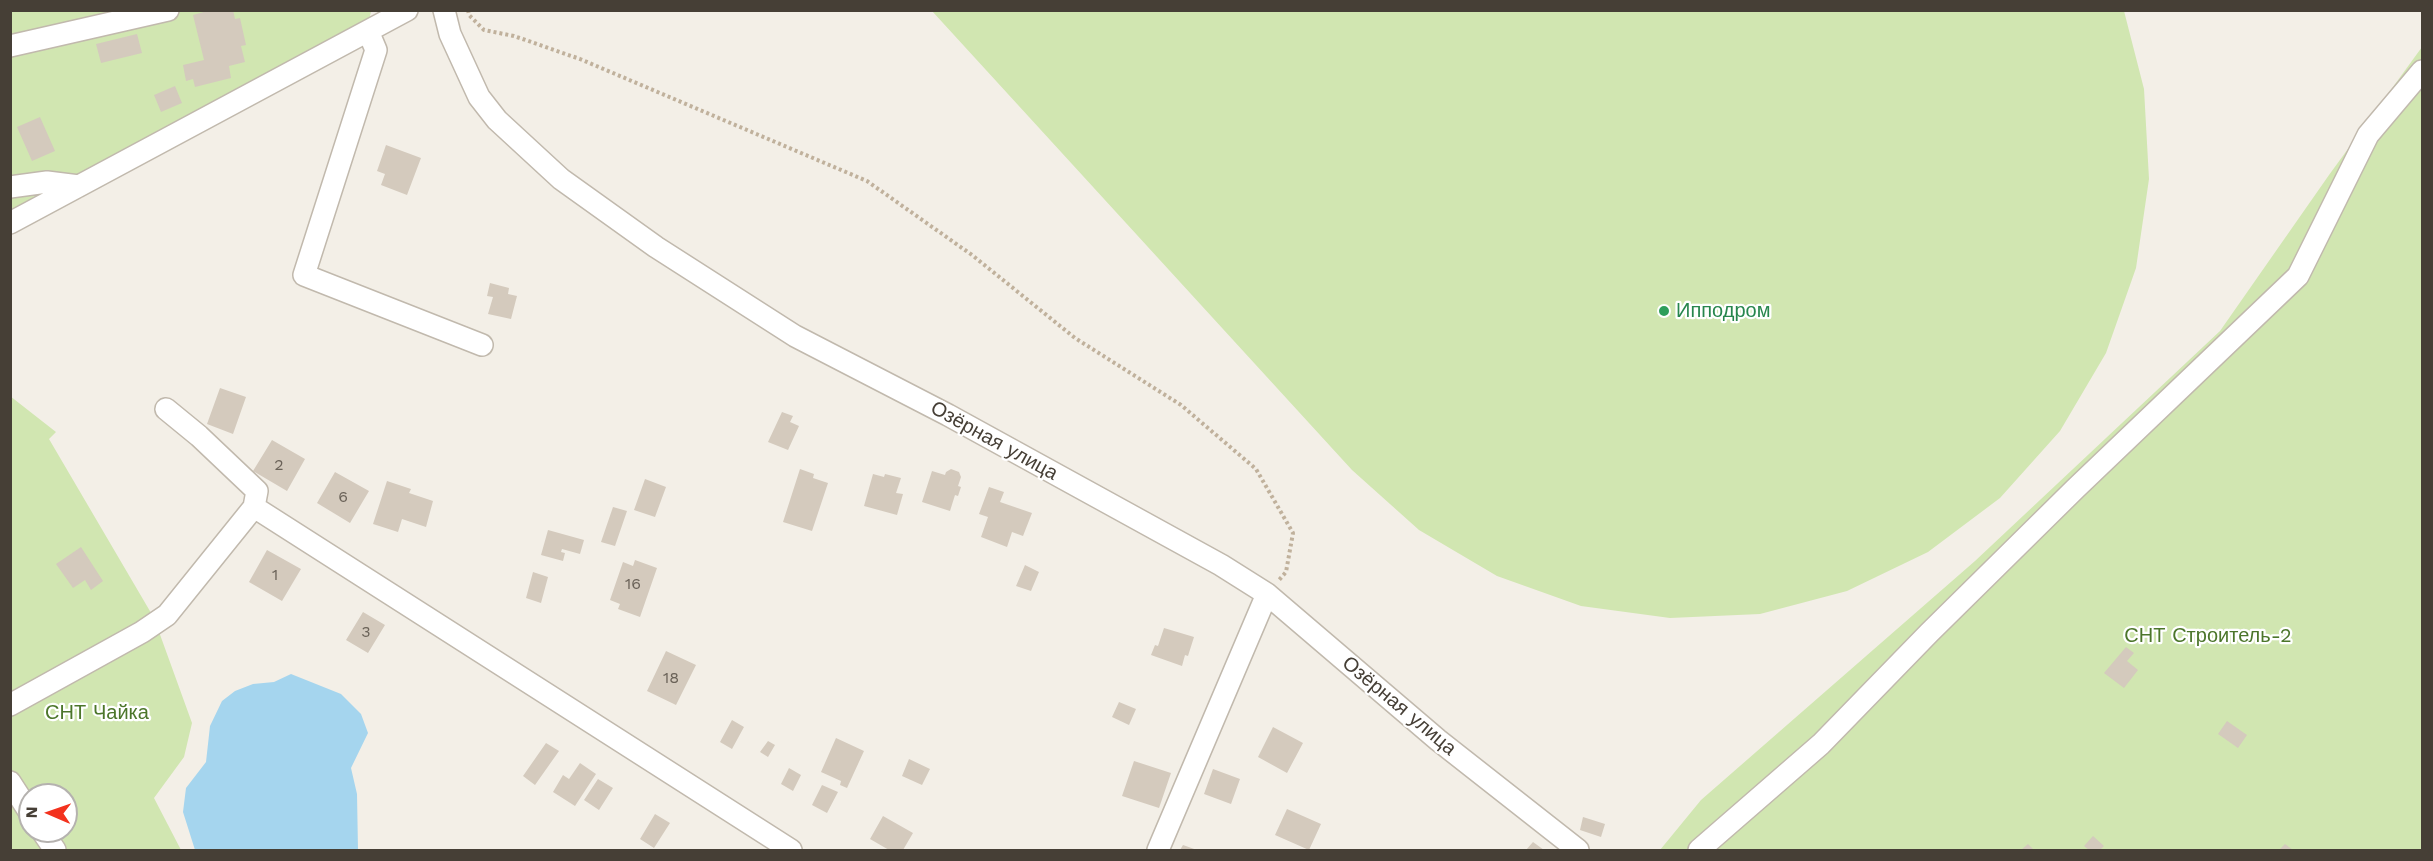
<!DOCTYPE html>
<meta charset="utf-8">
<style>
body{margin:0}
#map{position:relative;width:2433px;height:861px;overflow:hidden;background:#f3efe7;font-family:"Work Sans",sans-serif}
canvas{display:block}
.frame{position:absolute;inset:0;border:12px solid #463f36;pointer-events:none}
.north{position:absolute;left:18px;top:783px;width:60px;height:60px;box-sizing:border-box;background:#fff;border:2px solid #b5b2af;border-radius:50%;rotate:272deg;font-size:16px;font-weight:700;line-height:24px;text-align:center;color:#463f36}
.north::after{content:'';display:block;margin:auto;width:21px;height:27px;background:#f3321e;clip-path:polygon(50% 0,100% 100%,50% 72%,0 100%)}
</style>
<div id="map">
<canvas width="2433" height="861"></canvas>
<div class="frame"></div>
<div class="north">N</div>
</div>
<script>
const ctx = document.querySelector('canvas').getContext('2d');
ctx.lineJoin = 'round';
function paint(path, color) {
  ctx.fillStyle = color;
  ctx.fill(path, 'evenodd');
}
function shape(rows) {
  const path = new Path2D();
  for (const r of rows) {
    path.moveTo(r[0], r[1]);
    for (let i = 2; i < r.length; i += 2) path.lineTo(r[i], r[i + 1]);
  }
  return path;
}
function strokePath(path, color, width, dash) {
  ctx.strokeStyle = color;
  ctx.lineWidth = width;
  ctx.lineCap = dash ? 'butt' : 'round';
  ctx.setLineDash(dash || []);
  ctx.stroke(path);
}
function write(font, color, halo, rows, align = 'center') {
  ctx.font = font + ' "Work Sans",sans-serif';
  ctx.lineWidth = 4.5;
  ctx.setLineDash([]);
  ctx.textBaseline = 'middle';
  ctx.strokeStyle = halo;
  ctx.fillStyle = color;
  for (const [text, x, y, turn = 0] of rows) {
    ctx.save();
    ctx.translate(x, y);
    ctx.rotate((+turn || 0) * Math.PI / 180);
    ctx.textAlign = isNaN(turn) ? turn : align;
    if (halo) ctx.strokeText(text, 0, 0);
    ctx.fillText(text, 0, 0);
    ctx.restore();
  }
}
paint(shape([
 [10,11,371,11,369,21,11,233],
 [932,11,2124,11,2144,89,2149,179,2136,268,2106,353,2060,431,2000,498,1928,552,1847,591,1760,614,1670,618,1581,606,1497,576,1419,530,1352,470],
 [2422,47,2422,850,1660,850,1701,800,1975,561,2220,331,2329,175],
 [10,396,56,432,49,439,154,618,192,723,184,757,154,798,181,850,11,850],
 [30,795,66,795,66,831,30,831]
]), '#d1e6b1');
paint(shape([
 [291,674,341,694,361,714,368,733,351,768,357,794,358,850,195,850,183,812,186,788,206,762,210,726,222,701,235,691,253,684,274,682]
]), '#a5d5ee');
paint(shape([
 [211,10,233,10,235,19,240,18,246,45,241,46,245,62,229,66,231,78,195,87,193,79,186,81,183,65,204,60,193,15],
 [137,34,142,53,101,63,96,44],
 [175,86,182,103,161,112,154,95],
 [40,117,55,151,32,161,17,127],
 [386,145,421,158,407,195,381,185,385,174,377,171],
 [490,283,509,288,508,294,517,296,511,319,488,314,493,297,487,296],
 [220,388,246,397,233,434,207,424],
 [782,412,793,416,790,422,799,426,788,450,768,442],
 [272,440,305,459,287,491,253,471],
 [800,469,814,474,813,478,828,483,812,531,783,522],
 [951,469,959,472,961,477,958,486,961,487,958,496,955,495,950,511,922,502,932,471,945,475,946,472],
 [335,472,369,491,350,523,317,503],
 [873,474,884,477,885,474,901,478,896,493,903,494,897,515,864,506],
 [645,479,666,487,655,517,634,510],
 [387,481,411,489,409,493,433,501,426,527,402,519,398,532,373,524],
 [989,487,1004,492,1000,502,1032,513,1023,536,1012,532,1007,547,981,537,988,517,979,514],
 [613,507,627,511,615,546,601,542],
 [548,530,584,540,580,554,562,549,561,552,565,553,563,561,541,555],
 [81,547,103,581,91,590,85,580,73,588,56,564],
 [267,550,301,569,282,601,249,582],
 [635,560,657,568,640,617,618,609,620,604,610,600,623,562,633,566],
 [1025,565,1039,572,1031,591,1016,586],
 [533,572,548,577,541,603,526,598],
 [363,612,385,625,368,653,346,640],
 [1164,628,1194,637,1188,656,1185,655,1182,666,1151,655,1155,645,1158,646],
 [2126,647,2134,653,2127,661,2138,670,2124,688,2104,673],
 [666,651,696,665,676,705,647,691],
 [1119,702,1136,709,1129,725,1112,717],
 [732,720,744,727,732,749,720,742],
 [2227,721,2247,735,2238,748,2218,734],
 [1273,727,1303,743,1287,773,1258,757],
 [836,738,864,751,847,788,840,785,841,781,821,772],
 [768,741,775,745,768,757,760,752],
 [546,743,559,751,535,785,523,776],
 [909,759,930,769,922,785,902,776],
 [1134,761,1171,773,1159,808,1122,796],
 [580,763,596,774,575,806,553,792,563,775,569,779],
 [789,768,801,775,793,791,781,784],
 [1213,769,1240,779,1231,804,1204,794],
 [598,779,613,788,599,810,584,800],
 [822,785,838,792,827,813,812,805],
 [1287,809,1321,824,1309,850,1275,835],
 [655,814,670,823,654,848,640,839],
 [883,816,913,833,903,850,889,850,870,839],
 [1583,817,1605,824,1601,837,1580,830],
 [2093,836,2104,846,2100,850,2089,850,2084,846],
 [1533,842,1544,850,1526,850],
 [2028,844,2034,850,2021,850],
 [2285,844,2293,850,2279,850],
 [1183,845,1197,850,1180,850]
]), '#d4cabd');
const minor = shape([
 [444,10,450,34,479,97,497,120,561,179,656,247,795,336,948,415,1221,565,1267,594,1438,740,1578,850],
 [368,31,376,50,304,275,482,345],
 [10,46,168,10],
 [10,187,47,182,79,186],
 [10,223,407,10],
 [254,507,791,850],
 [10,705,142,632,167,615,254,507,257,491,199,436,166,409],
 [10,782,30,813],
 [42,831,55,850],
 [1158,850,1267,594],
 [1699,850,1821,744,1929,633,2075,489,2298,276,2368,135,2422,71]
]);
strokePath(minor, '#c1b9ad', 24);
strokePath(shape([
 [468,10,469,15,484,30,514,36,580,59,867,181,972,255,1075,338,1181,405,1256,469,1293,533,1286,572,1279,580]
]), '#c0b19c', 4, [3, 3]);
strokePath(minor, '#fff', 21);
for (const [x, y, r, color] of [
 [1664,311,6,"#2e9e5b"]
]) {
  const dot = new Path2D();
  dot.arc(x, y, r, 0, 2 * Math.PI);
  ctx.fillStyle = color;
  ctx.fill(dot);
  strokePath(dot, '#fff', 2);
}
write('16px', '#6a6258', null, [
 ["2",279,465],
 ["6",343,497],
 ["1",275,575],
 ["16",633,584],
 ["3",366,632],
 ["18",671,678]
]);
write('20px', '#27864d', '#fff', [
 ["Ипподром",1676,311]
], 'left');
write('20px', '#463f36', '#fff', [
 ["Озёрная улица",994,441,29],
 ["Озёрная улица",1399,706,40]
]);
write('20px', '#4c762b', '#fff', [
 ["СНТ Строитель-2",2208,636],
 ["СНТ Чайка",97,713]
]);
</script>
